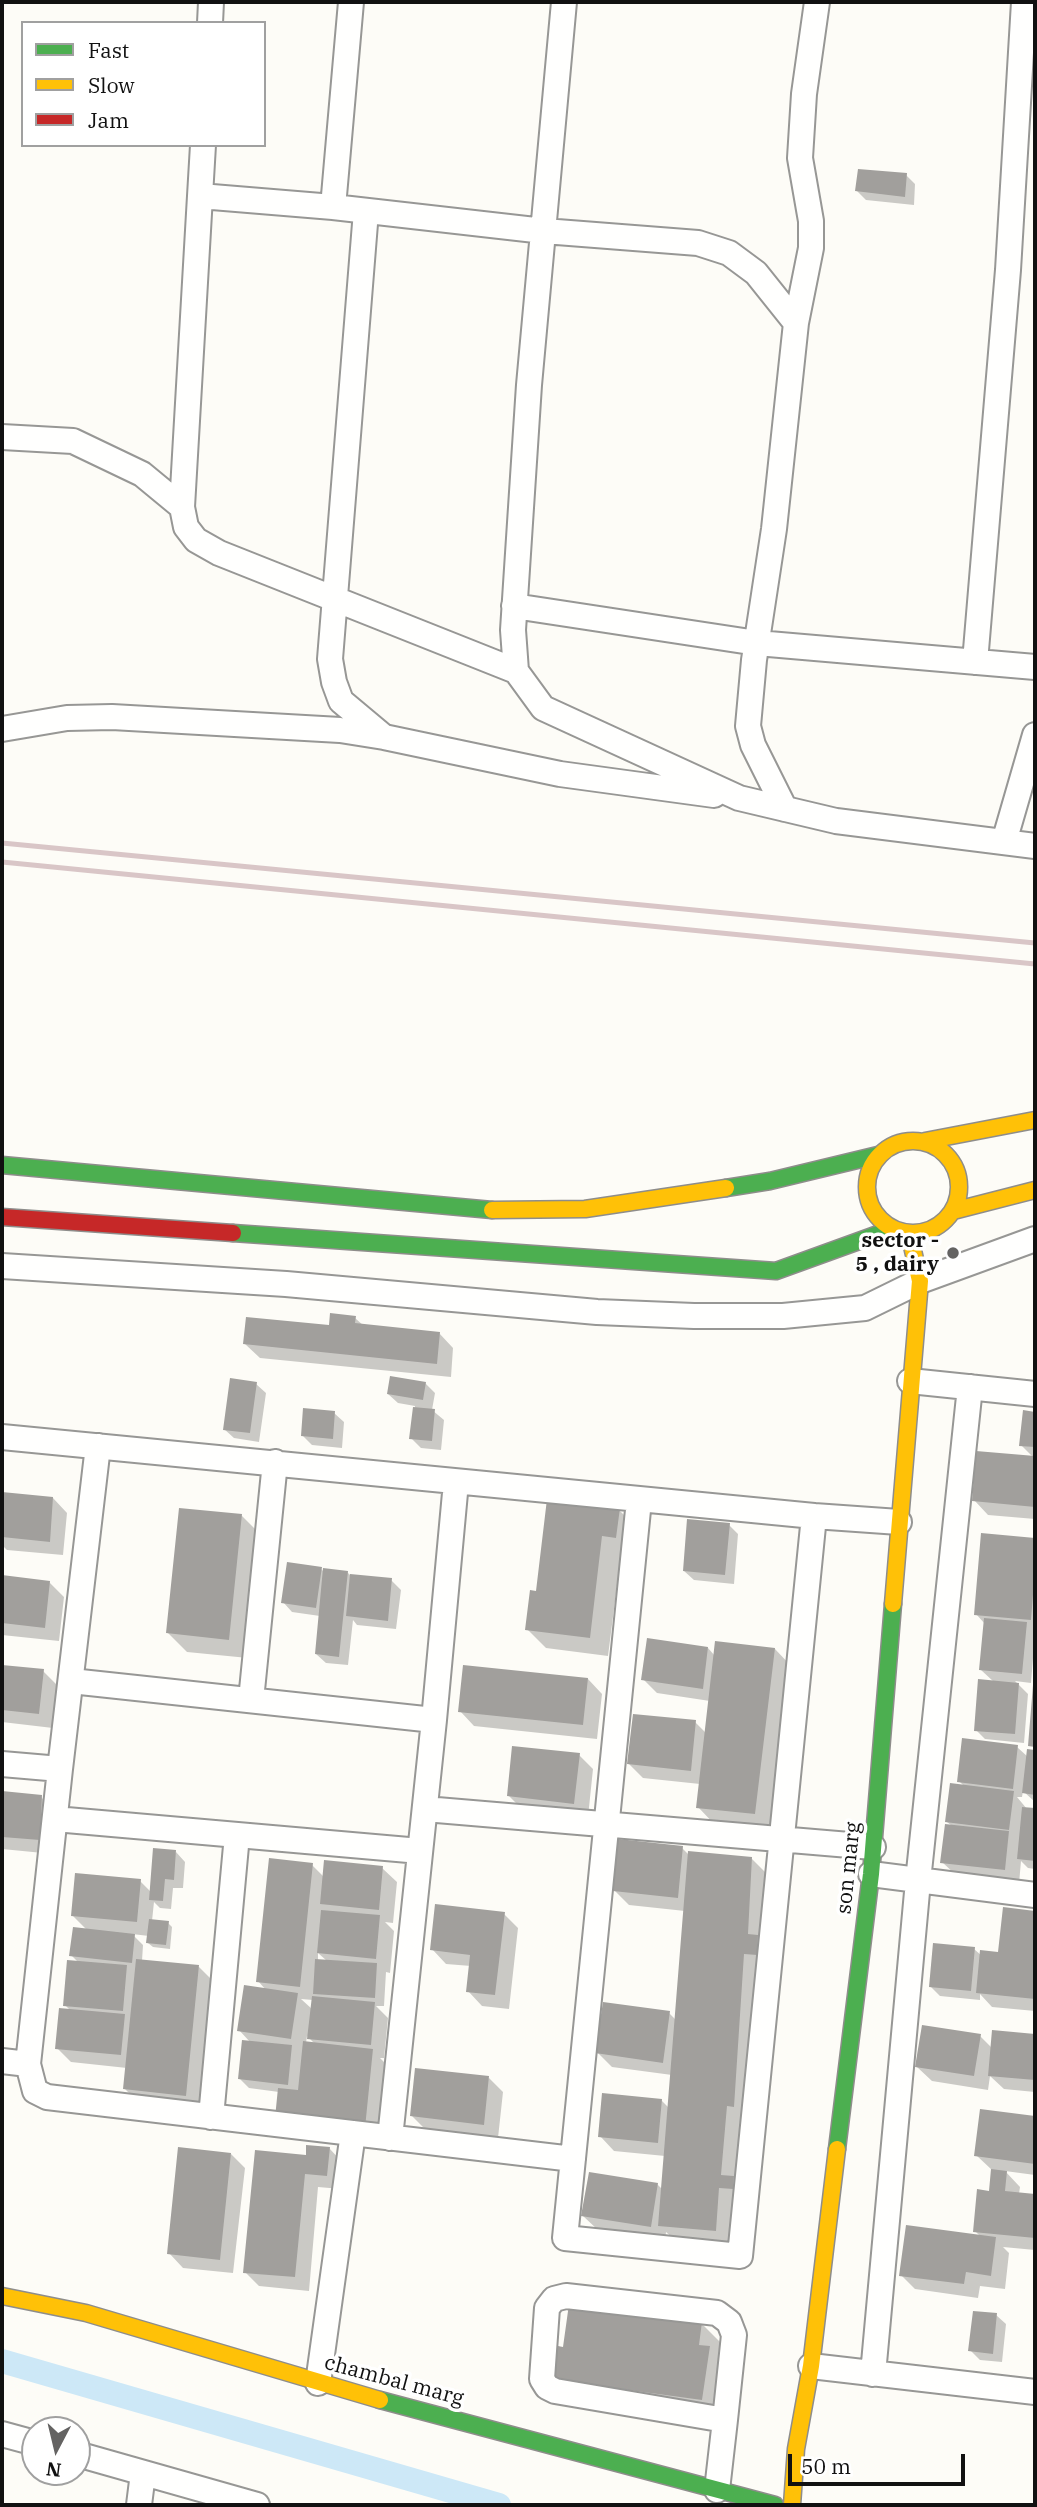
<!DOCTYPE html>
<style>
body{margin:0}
#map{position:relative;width:1037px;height:2507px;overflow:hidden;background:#fdfcf7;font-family:"IBM Plex Serif",serif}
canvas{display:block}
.frame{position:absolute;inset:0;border:4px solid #111;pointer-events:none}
.legend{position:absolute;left:21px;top:21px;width:245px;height:126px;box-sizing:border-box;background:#fff;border:2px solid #a0a0a0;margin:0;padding:9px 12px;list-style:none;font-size:21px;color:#111}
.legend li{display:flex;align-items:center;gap:14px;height:35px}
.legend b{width:35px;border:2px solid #a0a0a0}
.north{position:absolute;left:21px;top:2416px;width:70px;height:70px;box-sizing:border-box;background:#fff;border:2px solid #a0a0a0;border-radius:50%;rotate:187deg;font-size:19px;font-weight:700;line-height:28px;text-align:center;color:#111}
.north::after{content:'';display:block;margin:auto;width:24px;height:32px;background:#646362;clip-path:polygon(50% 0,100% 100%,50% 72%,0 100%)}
.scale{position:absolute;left:788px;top:2454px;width:177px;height:32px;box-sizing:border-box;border:4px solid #111;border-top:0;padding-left:9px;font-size:21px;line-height:24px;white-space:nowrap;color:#111;-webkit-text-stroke:5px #fff;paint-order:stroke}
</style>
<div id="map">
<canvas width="1037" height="2507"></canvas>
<div class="frame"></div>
<ul class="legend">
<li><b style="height:9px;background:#4caf50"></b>Fast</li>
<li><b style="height:9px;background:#ffc107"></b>Slow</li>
<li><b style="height:9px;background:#c62828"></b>Jam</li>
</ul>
<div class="north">N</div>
<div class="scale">50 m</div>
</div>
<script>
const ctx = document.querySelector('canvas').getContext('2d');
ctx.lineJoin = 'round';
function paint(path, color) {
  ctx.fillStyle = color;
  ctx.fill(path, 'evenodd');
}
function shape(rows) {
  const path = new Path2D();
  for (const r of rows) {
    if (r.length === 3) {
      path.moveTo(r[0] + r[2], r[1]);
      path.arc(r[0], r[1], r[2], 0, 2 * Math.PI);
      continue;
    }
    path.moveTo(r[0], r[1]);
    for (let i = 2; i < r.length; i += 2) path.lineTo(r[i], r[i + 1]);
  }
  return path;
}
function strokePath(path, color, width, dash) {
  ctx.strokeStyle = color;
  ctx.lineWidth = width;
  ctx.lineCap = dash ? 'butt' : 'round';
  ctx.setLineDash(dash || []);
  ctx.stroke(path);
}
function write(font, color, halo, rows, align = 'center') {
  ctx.font = font + ' "IBM Plex Serif",serif';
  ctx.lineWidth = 7;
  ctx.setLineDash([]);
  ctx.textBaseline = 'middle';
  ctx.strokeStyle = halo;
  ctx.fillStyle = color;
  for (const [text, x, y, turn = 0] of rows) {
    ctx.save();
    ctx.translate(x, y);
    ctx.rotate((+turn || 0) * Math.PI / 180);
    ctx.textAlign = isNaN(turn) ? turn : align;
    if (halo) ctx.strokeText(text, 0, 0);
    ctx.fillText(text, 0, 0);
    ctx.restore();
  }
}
paint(shape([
 [906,175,915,184,914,205,866,200,857,191],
 [355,1318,364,1326,439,1333,453,1348,451,1377,260,1358,245,1344,330,1327],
 [425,1383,435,1393,432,1410,444,1420,441,1450,421,1448,411,1438,415,1406,398,1403,388,1394],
 [256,1384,266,1393,259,1442,234,1438,224,1429],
 [1025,1412,1035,1413,1035,1519,988,1515,974,1500,1034,1458,1021,1445],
 [334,1413,344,1422,342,1448,312,1445,303,1436],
 [2,1494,53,1498,67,1513,63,1555,7,1550,2,1545],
 [619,1510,638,1529,634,1556,621,1554,608,1656,546,1648,527,1629,537,1593],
 [241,1515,260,1534,248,1658,187,1652,168,1633],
 [729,1525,738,1534,734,1584,694,1580,684,1571],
 [983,1535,1035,1540,1035,1634,1031,1683,1015,1681,1028,1694,1024,1743,985,1739,976,1730,994,1682,981,1670,985,1624,976,1614],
 [321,1569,325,1573,347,1572,351,1576,391,1580,401,1590,396,1629,357,1625,353,1620,348,1665,326,1663,316,1654,320,1616,292,1612,283,1602],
 [2,1577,49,1582,64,1597,59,1641,2,1635],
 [708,1648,715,1656,775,1649,793,1668,774,1832,716,1826,698,1807,700,1784,643,1778,629,1764,695,1722,706,1733,710,1701,657,1693,643,1679],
 [2,1667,43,1671,57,1685,53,1728,2,1722],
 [588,1679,602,1694,597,1739,474,1726,460,1711],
 [1017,1747,1028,1757,1029,1751,1035,1752,1035,1802,1023,1791,1022,1797,1017,1797,1027,1809,1035,1810,1035,1869,1028,1868,1021,1861,1019,1884,957,1876,942,1862,952,1826,947,1822,965,1787,959,1781],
 [579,1755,593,1769,588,1817,523,1810,509,1796],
 [2,1793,41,1797,55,1811,53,1854,2,1849],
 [682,1848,690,1856,751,1858,770,1877,734,2249,679,2244,666,2232,665,2241,598,2230,583,2216,657,2184,663,2190,665,2156,614,2151,600,2136,661,2100,669,2108,672,2075,612,2067,597,2052,669,2013,676,2020,685,1911,629,1905,614,1890],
 [176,1852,185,1862,183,1888,173,1888,171,1909,160,1908,154,1902,152,1921,168,1923,172,1927,170,1949,153,1947,148,1943,149,1936,132,1934,143,1945,142,1961,199,1967,218,1986,204,2114,143,2107,124,2088,127,2068,71,2062,57,2048,71,2011,65,2005,79,1963,71,1955,88,1931,73,1916,140,1881,151,1892],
 [312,1865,324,1877,382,1868,397,1882,393,1923,385,1922,394,1931,390,1973,386,1972,384,2006,376,2006,388,2018,384,2058,380,2058,387,2065,378,2141,279,2092,249,2088,240,2079,250,2042,239,2030,266,1990,258,1981],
 [318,1953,327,1961,318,1961],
 [301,1999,313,2000,312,2009],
 [307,2036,315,2044,306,2043],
 [1005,1909,1035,1912,1035,2011,992,2007,980,1994,980,2000,940,1996,931,1987,974,1949,982,1956,1000,1954],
 [504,1914,518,1928,509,2009,482,2006,468,1991,471,1966,446,1964,432,1949],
 [993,2032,1035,2036,1035,2092,1004,2089,990,2076,988,2090,932,2081,917,2067,980,2036,992,2048],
 [489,2078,503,2092,498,2138,426,2130,412,2116],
 [982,2111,1035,2118,1035,2175,1005,2171,1020,2187,1019,2194,1035,2196,1035,2250,1003,2247,1009,2253,1005,2289,980,2286,978,2298,915,2289,901,2275,981,2237,975,2231,990,2192,992,2170,976,2155],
 [329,2148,343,2163,341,2189,318,2187,309,2291,259,2286,245,2272,307,2157],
 [231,2154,245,2168,233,2273,183,2268,169,2253],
 [996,2315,1006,2324,1002,2362,980,2360,970,2350],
 [701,2323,720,2342,718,2357,728,2367,721,2418,569,2397,565,2349]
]), '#0003');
strokePath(shape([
 [2,2361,499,2505]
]), '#cde8f7', 24);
paint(shape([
 [858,169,907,173,905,197,855,191],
 [330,1313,356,1316,355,1323,440,1332,437,1364,243,1344,246,1317,329,1325],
 [390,1376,426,1382,423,1400,387,1394],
 [230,1378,257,1382,250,1433,223,1430],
 [413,1407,435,1409,432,1441,409,1439],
 [303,1408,335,1411,333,1439,301,1436],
 [1023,1410,1035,1412,1035,1447,1019,1446],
 [976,1451,1035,1456,1035,1507,972,1501],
 [2,1492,53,1497,50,1542,2,1537],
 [547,1499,620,1508,616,1538,602,1536,590,1638,525,1630,530,1590,536,1591],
 [179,1508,242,1514,229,1640,166,1633],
 [687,1519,730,1523,725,1575,683,1571],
 [981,1533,1035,1538,1035,1569,1031,1620,974,1615],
 [287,1562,322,1567,316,1608,281,1603],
 [323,1568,348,1571,339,1657,315,1654],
 [350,1574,392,1578,388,1621,346,1616],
 [2,1575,50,1581,45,1628,2,1623],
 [984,1618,1027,1622,1022,1674,979,1670],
 [647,1638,708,1647,703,1689,641,1680],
 [715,1641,775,1648,755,1814,696,1808],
 [2,1665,44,1669,39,1714,2,1710],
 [463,1665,588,1678,583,1725,458,1712],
 [978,1679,1019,1683,1015,1734,974,1731],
 [1033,1685,1035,1685,1035,1747,1028,1746],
 [633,1714,696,1720,691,1771,627,1764],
 [962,1738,1018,1745,1013,1789,957,1782],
 [512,1746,580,1753,574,1804,507,1796],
 [1027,1749,1035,1750,1035,1795,1022,1793],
 [950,1783,1014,1791,1009,1830,945,1822],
 [2,1791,42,1795,40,1840,2,1837],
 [1022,1807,1035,1808,1035,1861,1017,1859],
 [945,1824,1009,1831,1005,1870,940,1863],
 [618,1839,683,1846,678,1898,613,1891],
 [153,1848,176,1850,174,1880,165,1879,163,1901,149,1900],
 [688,1851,752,1857,748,1934,758,1935,757,1955,744,1954,734,2107,727,2106,721,2175,734,2176,733,2189,719,2188,716,2231,658,2226],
 [269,1858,313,1863,300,1987,256,1982],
 [324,1860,383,1866,379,1910,320,1904],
 [75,1873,141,1879,137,1922,71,1916],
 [435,1904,505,1912,495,1995,466,1992,470,1955,430,1950],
 [1003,1907,1035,1911,1035,1999,976,1993,980,1950,998,1952],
 [321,1910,380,1915,376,1959,317,1953],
 [149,1919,169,1921,166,1945,146,1943],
 [73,1927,135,1934,132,1963,69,1956],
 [933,1943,975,1947,971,1991,929,1987],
 [136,1959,199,1965,186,2096,123,2089],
 [315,1959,377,1963,375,1998,313,1994],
 [67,1960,127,1965,123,2011,63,2006],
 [244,1985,298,1993,291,2039,237,2031],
 [312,1996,375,2002,371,2045,307,2039],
 [603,2002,670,2011,663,2063,595,2053],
 [59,2008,125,2014,121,2055,55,2049],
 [922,2025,981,2034,974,2076,915,2067],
 [992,2030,1035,2034,1035,2080,988,2076],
 [242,2040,292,2045,288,2085,238,2079],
 [303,2041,373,2049,365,2128,275,2118,278,2088,298,2090],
 [415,2068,489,2076,484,2125,410,2116],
 [602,2093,662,2099,658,2143,598,2137],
 [980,2109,1035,2116,1035,2164,974,2156],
 [306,2145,330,2147,327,2176,305,2174,295,2277,243,2273,255,2150,306,2155],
 [178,2147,231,2153,220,2260,167,2254],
 [991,2169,1007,2171,1005,2191,1035,2194,1035,2238,973,2232,977,2189,989,2191],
 [589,2172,658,2183,651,2227,581,2216],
 [906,2225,996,2237,991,2276,966,2272,964,2284,899,2276],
 [569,2304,702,2322,699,2345,710,2346,702,2400,548,2379,553,2345,563,2347],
 [973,2311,997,2313,993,2354,968,2351]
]), '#a19f9c');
const street = shape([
 [564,2,529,385,513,630,516,671,543,708,739,798,836,821,1035,846],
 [210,23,211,2],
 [203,145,200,196,333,207,544,231,698,243,729,253,756,273,796,323],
 [200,196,182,507,186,527,196,540,219,553,516,671],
 [333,207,351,2],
 [366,211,330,659,334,682,341,701,384,737],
 [2,437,73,441,142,474,182,507],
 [514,606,757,643,1035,667],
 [975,662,1008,270,1024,2],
 [2,729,67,718,112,717,340,730,384,737,560,774,714,795],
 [785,809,753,745,748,726,754,660,774,529,796,323,811,248,811,221,800,158,804,94,817,2],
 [1004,842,1035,735],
 [2,1266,286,1284,597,1312,694,1316,783,1316,865,1308,920,1281,1035,1239],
 [910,1381,1035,1394],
 [2,1437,814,1516,740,2256,565,2238,639,1500],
 [814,1516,899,1522],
 [71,1681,434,1720,390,2138],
 [251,1700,275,1462],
 [434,1720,456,1482],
 [2,1764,60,1769,28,2064],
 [60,1769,98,1446],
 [425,1809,873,1847],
 [55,1819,420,1851],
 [871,1874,1035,1895],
 [2,2061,28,2064,35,2091,47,2097,573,2159],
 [211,2117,237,1835],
 [811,2366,1035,2392],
 [873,2374,918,1881,970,1387],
 [318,2383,353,2133],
 [2,2434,35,2443],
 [77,2454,257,2505],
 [717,2490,725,2420,734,2335,729,2322,717,2313,566,2296,554,2299,547,2308,542,2379,547,2387,555,2391,725,2420],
 [139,2505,143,2473]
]);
const fast = shape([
 [2,1165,492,1210],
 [726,1188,770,1181,878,1155],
 [233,1233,776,1271,892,1229],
 [837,2149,871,1874,893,1604],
 [380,2400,775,2505]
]);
const slow = shape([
 [913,1187,46],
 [925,1141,1035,1120],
 [492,1210,585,1209,726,1188],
 [953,1211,1035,1190],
 [893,1604,920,1281,909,1233],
 [2,2296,86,2313,380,2400],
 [792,2505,796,2449,811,2366,837,2149]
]);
const jam = shape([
 [2,1217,233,1233]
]);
strokePath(street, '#979795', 28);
strokePath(fast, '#8e8d8b', 19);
strokePath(slow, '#8e8d8b', 19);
strokePath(jam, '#8e8d8b', 19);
strokePath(street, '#fffffe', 24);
strokePath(fast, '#4caf50', 16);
strokePath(slow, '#ffc107', 16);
strokePath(jam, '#c62828', 16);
strokePath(shape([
 [2,843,1035,943],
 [2,862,1035,964]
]), '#d9c6c7', 5);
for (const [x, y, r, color] of [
 [953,1253,7,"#646362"]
]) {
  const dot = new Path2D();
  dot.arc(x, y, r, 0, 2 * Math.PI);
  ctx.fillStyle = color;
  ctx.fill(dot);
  strokePath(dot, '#fff', 2.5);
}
write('bold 21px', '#111', '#fff', [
 ["sector -",939,1241],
 ["5 , dairy",939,1265]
], 'right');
write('21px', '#111', '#fff', [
 ["son marg",849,1868,-84],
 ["chambal marg",394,2381,15]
]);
</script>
